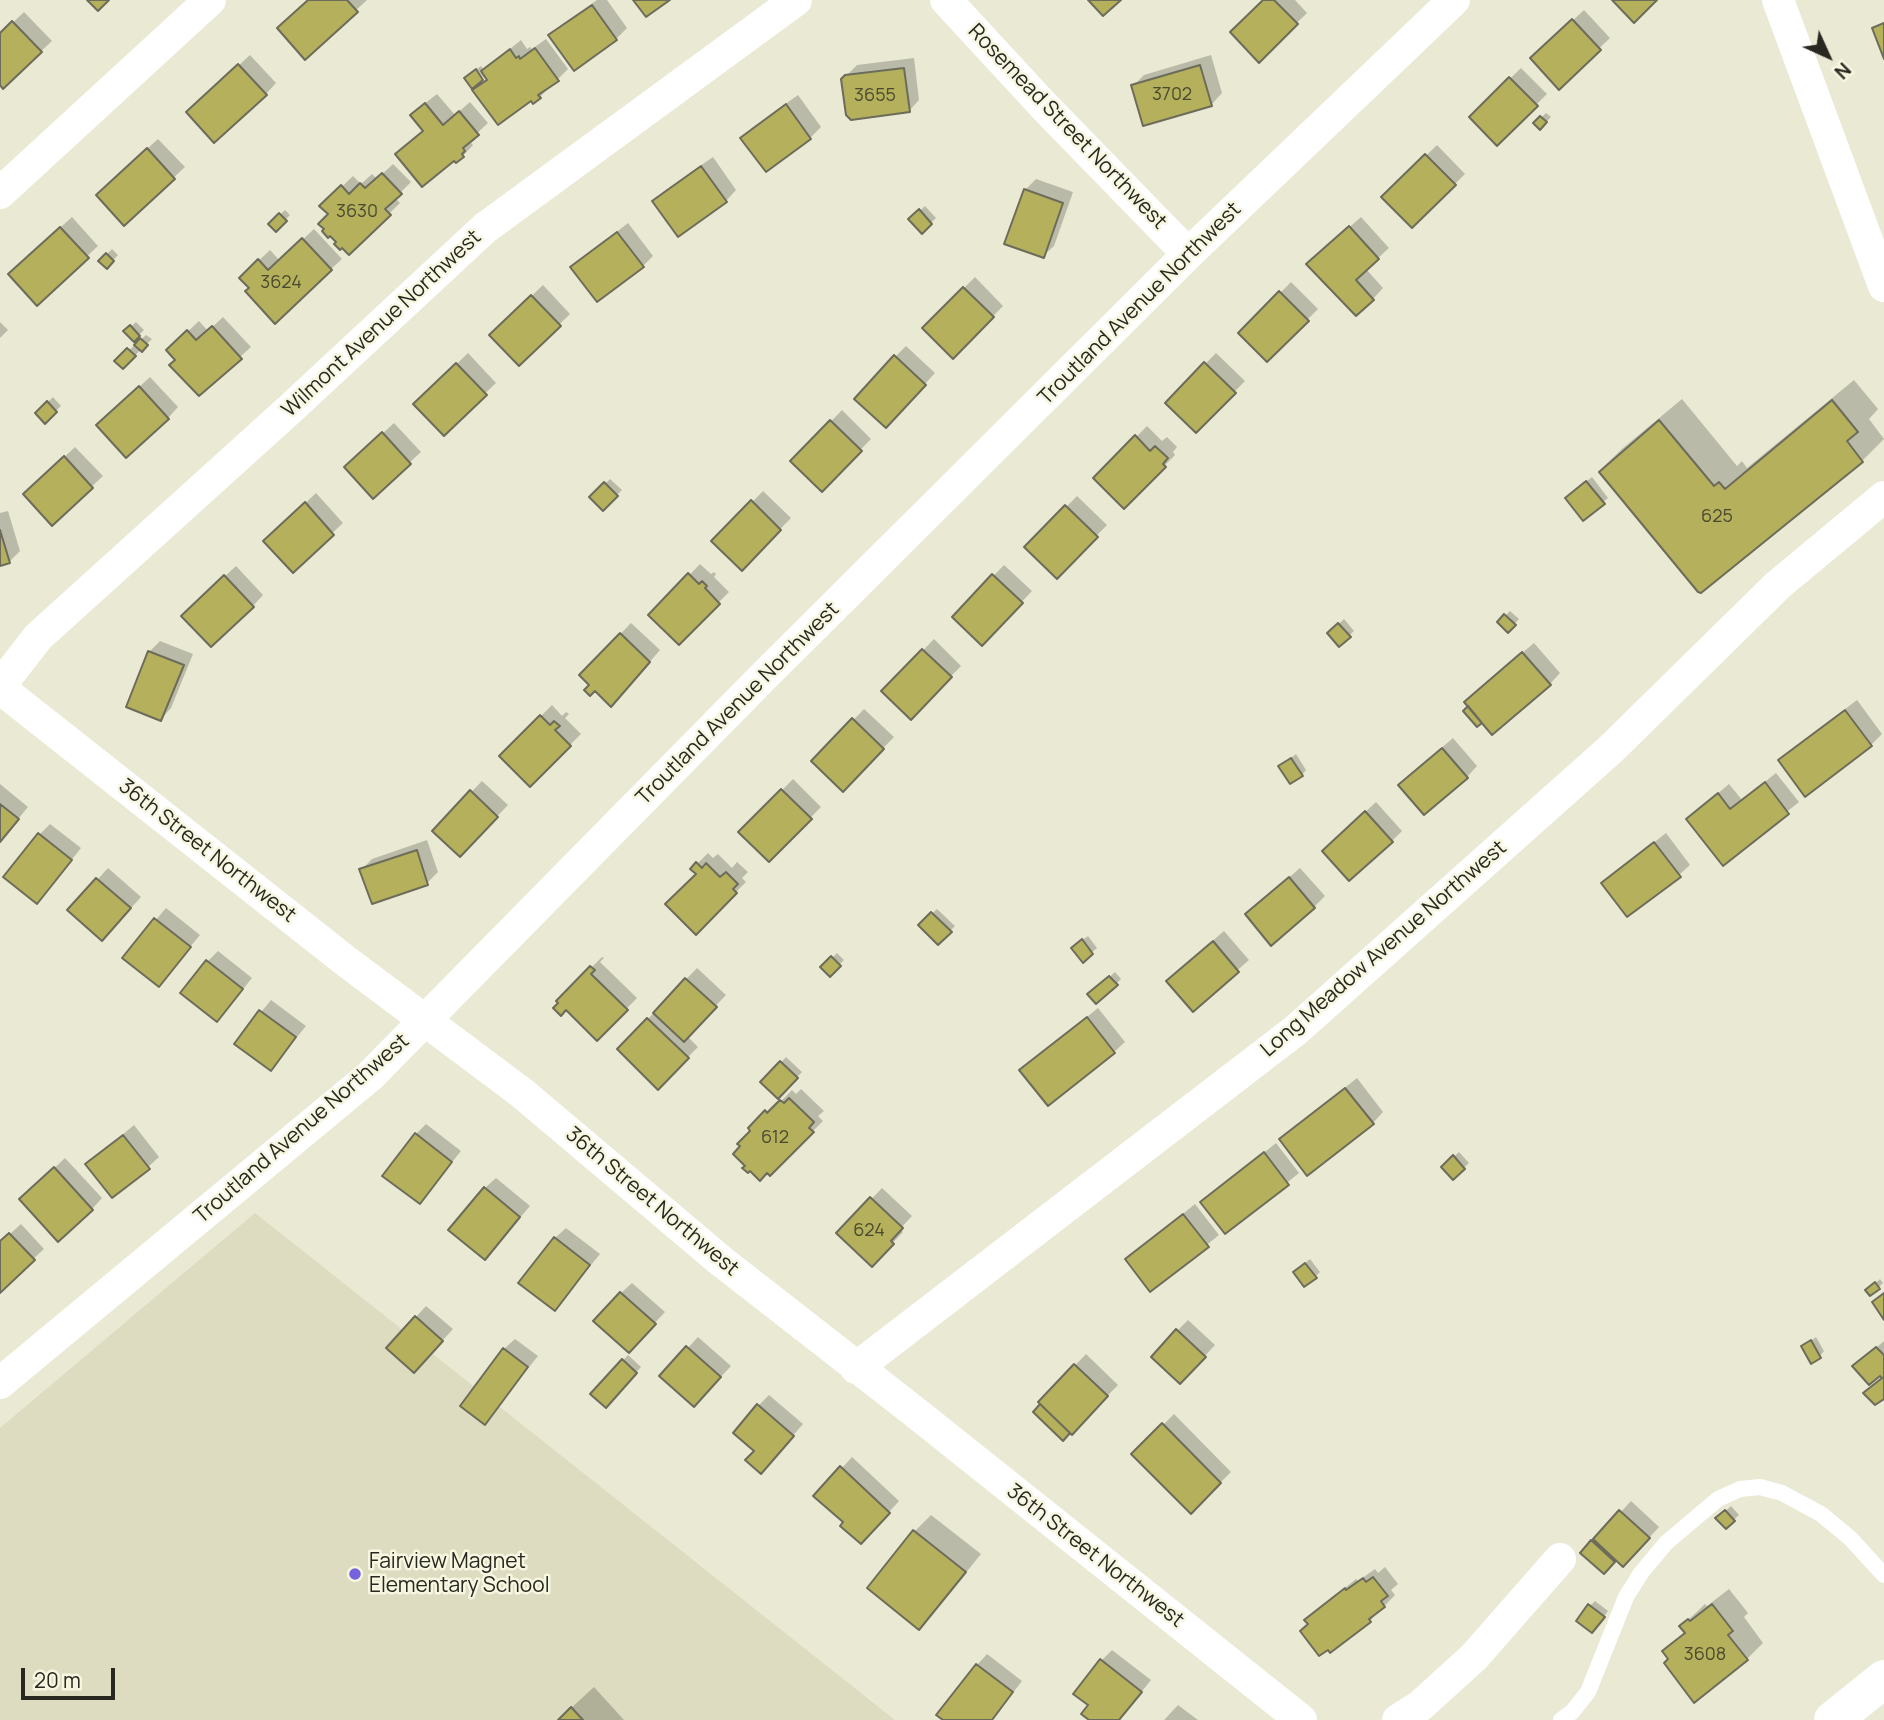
<!DOCTYPE html>
<style>
body{margin:0}
#map{position:relative;width:1884px;height:1720px;overflow:hidden;background:#e9e9d4;font-family:Manrope,sans-serif}
canvas{display:block}
.north{position:absolute;left:1793px;top:21px;width:70px;height:70px;-webkit-text-stroke:5px #f6f6e1;paint-order:stroke;rotate:135deg;font-size:19px;font-weight:700;line-height:28px;text-align:center;color:#282820}
.north::after{content:'';display:block;margin:auto;width:24px;height:32px;background:#282820;clip-path:polygon(50% 0,100% 100%,50% 72%,0 100%)}
.scale{position:absolute;left:21px;top:1668px;width:94px;height:32px;box-sizing:border-box;border:4px solid #282820;border-top:0;padding-left:9px;font-size:21px;line-height:24px;white-space:nowrap;color:#282820;-webkit-text-stroke:5px #f6f6e1;paint-order:stroke}
</style>
<div id="map">
<canvas width="1884" height="1720"></canvas>
<div class="north">N</div>
<div class="scale">20 m</div>
</div>
<script>
const ctx = document.querySelector('canvas').getContext('2d');
ctx.lineJoin = 'round';
function paint(path, color) {
  ctx.fillStyle = color;
  ctx.fill(path, 'evenodd');
}
function shape(rows) {
  const path = new Path2D();
  for (const r of rows) {
    path.moveTo(r[0], r[1]);
    for (let i = 2; i < r.length; i += 2) path.lineTo(r[i], r[i + 1]);
  }
  return path;
}
function strokePath(path, color, width, dash) {
  ctx.strokeStyle = color;
  ctx.lineWidth = width;
  ctx.lineCap = dash ? 'butt' : 'round';
  ctx.setLineDash(dash || []);
  ctx.stroke(path);
}
function write(font, color, halo, rows, align = 'center') {
  ctx.font = font + ' Manrope,sans-serif';
  ctx.lineWidth = 5;
  ctx.setLineDash([]);
  ctx.textBaseline = 'middle';
  ctx.strokeStyle = halo;
  ctx.fillStyle = color;
  for (const [text, x, y, turn = 0] of rows) {
    ctx.save();
    ctx.translate(x, y);
    ctx.rotate((+turn || 0) * Math.PI / 180);
    ctx.textAlign = isNaN(turn) ? turn : align;
    if (halo) ctx.strokeText(text, 0, 0);
    ctx.fillText(text, 0, 0);
    ctx.restore();
  }
}
paint(shape([
 [255,1213,895,1720,0,1720,0,1428]
]), '#dddcc0');
paint(shape([
 [309,0,367,0,305,57],
 [597,0,607,0,627,28,616,39,551,35,561,25],
 [1265,0,1295,0,1307,13,1259,60],
 [1584,10,1610,38,1559,87,1543,48],
 [24,12,52,41,3,87,0,83,0,35],
 [546,39,568,69,540,97,533,101,475,90,488,77,486,76,484,78,477,69,481,66,484,70,521,40,527,49,530,47,532,49],
 [250,55,276,83,266,94,199,102],
 [1211,55,1222,93,1212,104,1144,124,1133,86,1144,75],
 [914,58,919,100,909,111,843,79,857,65],
 [1521,68,1547,94,1497,143,1471,117],
 [437,94,455,115,470,102,488,123,473,137,475,140,471,143,473,145,463,156,397,154,424,130,423,105],
 [798,95,821,127,810,138,766,170,743,138,753,127],
 [1546,113,1551,117,1540,128,1535,123],
 [158,139,185,167,124,224,108,184],
 [1437,145,1465,174,1412,226,1384,197],
 [713,157,736,190,726,201,654,202,664,191],
 [393,164,411,182,395,198,400,203,349,253,339,242,330,214,322,206,353,176,361,184,372,174,377,179],
 [1036,179,1073,192,1054,246,1043,256,1025,190],
 [925,206,936,218,922,231,911,219],
 [285,210,290,215,276,230,270,224],
 [72,217,98,246,37,303,21,263],
 [1361,217,1389,248,1366,269,1383,288,1373,299,1319,254],
 [628,223,653,256,643,266,572,267],
 [314,229,342,259,331,269,251,288,252,267,270,250,280,261],
 [112,249,118,255,107,267,100,261],
 [975,277,1003,306,953,357,924,328],
 [1291,282,1318,309,1267,360,1241,333],
 [543,285,570,314,519,364,491,335],
 [223,317,251,347,199,394,168,350,199,321,208,331],
 [0,322,8,330,0,338],
 [136,322,144,330,134,340,126,331],
 [146,335,152,339,123,367,117,361],
 [906,346,935,373,896,415,895,357],
 [468,353,496,383,444,433,416,404],
 [1216,353,1245,381,1196,431,1167,403],
 [150,377,178,407,168,418,109,415],
 [1854,380,1878,409,1869,419,1884,439,1862,461,1699,591,1601,469,1623,448,1682,399,1737,466,1742,461,1747,468],
 [53,397,61,406,45,421,37,413],
 [842,410,871,439,822,489,793,461],
 [394,423,421,452,373,496,357,457],
 [1147,426,1162,441,1167,437,1177,447,1173,452,1175,455,1124,507,1096,478],
 [75,447,103,476,52,524,36,484],
 [1592,477,1608,498,1603,502,1572,493],
 [610,479,622,490,603,509,592,497],
 [763,491,791,518,742,568,714,541],
 [316,493,343,523,293,570,276,531],
 [1077,496,1107,525,1057,576,1027,547],
 [8,511,20,551,9,562,0,564,0,513],
 [700,564,711,574,714,572,716,574,714,577,729,592,679,642,651,615],
 [1004,565,1032,591,982,644,954,617],
 [236,566,263,595,253,606,194,605],
 [1510,611,1519,619,1508,631,1499,622],
 [1344,619,1354,631,1339,645,1329,633],
 [631,623,660,650,622,694,581,675],
 [934,639,961,666,911,717,884,691],
 [160,641,193,654,171,708,161,719,149,652],
 [1534,643,1560,673,1550,684,1477,691],
 [1857,700,1882,734,1871,745,1805,794,1780,760,1791,750],
 [552,705,562,716,566,712,569,714,565,718,581,734,530,785,501,756],
 [864,709,894,737,843,789,814,761],
 [1453,738,1477,766,1467,777,1411,774],
 [1296,754,1306,770,1302,775,1281,766],
 [1776,773,1799,802,1723,863,1688,819,1729,784,1742,800],
 [793,779,821,807,769,860,741,832],
 [482,781,508,805,460,855,435,830],
 [0,784,28,807,0,841],
 [1376,802,1402,831,1392,841,1335,840],
 [50,824,81,848,47,891,40,834],
 [1666,833,1690,865,1679,875,1603,883],
 [427,840,438,872,427,883,373,902,361,870,372,859],
 [708,853,713,858,718,854,732,868,737,862,748,872,742,878,746,882,696,932,698,874,692,869],
 [108,868,141,897,113,928,70,910],
 [1300,868,1325,896,1314,907,1258,904],
 [166,908,200,935,159,985,124,958],
 [937,909,955,926,938,943,920,925],
 [1224,931,1249,960,1193,1009,1179,970],
 [1088,936,1097,948,1083,960,1078,943],
 [218,951,252,978,227,1009,207,962],
 [837,953,844,960,830,974,823,967],
 [602,957,604,958,600,962,637,998,597,1039,558,1001],
 [697,968,726,995,687,1036,698,1047,658,1087,619,1049],
 [1115,972,1121,979,1116,984,1095,990],
 [271,1000,306,1026,271,1069,236,1043],
 [1098,1008,1125,1042,1114,1052,1022,1070],
 [786,1057,802,1072,778,1097,763,1082],
 [1357,1078,1383,1112,1373,1123,1281,1139],
 [801,1089,824,1111,818,1116,823,1121,770,1174,750,1128,777,1101,779,1103,792,1090,796,1094],
 [426,1124,461,1151,420,1202,416,1134],
 [134,1125,159,1157,148,1167,88,1164],
 [1276,1143,1299,1173,1226,1232,1203,1202],
 [1459,1152,1469,1163,1453,1178,1443,1167],
 [65,1158,102,1198,92,1209,32,1189],
 [496,1178,530,1206,495,1247,485,1188],
 [882,1188,912,1216,900,1229,903,1232,872,1265,839,1233],
 [1195,1204,1219,1235,1151,1290,1127,1259],
 [21,1224,44,1249,0,1290,0,1243],
 [566,1228,600,1254,555,1309,555,1238],
 [1310,1259,1320,1272,1315,1277,1300,1267],
 [1880,1279,1883,1283,1879,1287,1868,1290],
 [632,1283,665,1312,639,1340,621,1293],
 [426,1306,453,1329,425,1360,416,1317],
 [1188,1320,1215,1345,1191,1371,1177,1331],
 [698,1337,731,1366,705,1394,662,1376],
 [1816,1337,1824,1351,1820,1356,1803,1347],
 [515,1339,538,1356,484,1423,504,1349],
 [1884,1341,1884,1396,1876,1383,1883,1377,1854,1366],
 [1086,1354,1118,1385,1072,1432,1035,1411,1042,1404,1040,1402],
 [628,1355,641,1367,606,1406,592,1394],
 [769,1395,803,1424,771,1461,756,1450,758,1406],
 [1174,1414,1231,1472,1191,1512,1134,1454],
 [852,1457,899,1501,871,1532,845,1522,842,1468],
 [1631,1501,1659,1527,1634,1554,1616,1558,1604,1572,1583,1553],
 [1731,1506,1739,1515,1726,1527,1718,1518],
 [931,1515,981,1554,935,1611,919,1628,869,1588,915,1531],
 [1385,1567,1398,1584,1391,1590,1395,1595,1370,1621,1306,1620,1356,1579,1358,1581,1375,1569,1378,1573],
 [1729,1589,1748,1613,1744,1617,1763,1643,1747,1659,1670,1659,1664,1652,1686,1631,1682,1626,1705,1604,1707,1606],
 [1595,1601,1608,1611,1597,1626,1590,1606],
 [1112,1650,1151,1680,1119,1720,1091,1720,1091,1705,1102,1660],
 [987,1654,1022,1681,992,1720,945,1720,977,1665],
 [594,1687,624,1720,558,1720],
 [1178,1705,1198,1720,1164,1720]
]), '#0003');
const building = shape([
 [87,0,109,0,98,11,87,0],
 [308,0,347,0,358,12,305,60,277,28,308,0],
 [633,0,670,0,646,17,633,0],
 [1088,0,1121,0,1103,16,1088,0],
 [1263,0,1274,0,1298,24,1259,63,1230,32,1263,0],
 [1612,0,1657,0,1634,23,1612,0],
 [592,5,617,40,574,71,548,35,592,5],
 [1572,19,1601,50,1559,90,1530,58,1572,19],
 [12,21,42,52,3,89,0,85,0,33,12,21],
 [1884,23,1884,59,1872,28,1884,23],
 [535,48,559,81,538,95,541,98,533,104,531,101,498,125,472,90,487,80,481,71,510,49,516,58,519,56,520,59,535,48],
 [238,64,267,95,214,143,186,112,238,64],
 [1200,65,1212,106,1143,126,1131,85,1200,65],
 [904,68,910,112,851,120,846,115,841,79,845,75,904,68],
 [476,69,483,80,472,89,464,78,476,69],
 [1509,77,1538,106,1497,146,1469,117,1509,77],
 [425,103,443,125,459,111,479,135,463,148,465,151,462,154,464,157,456,163,454,161,422,187,395,154,423,131,410,115,425,103],
 [786,104,811,139,766,172,740,138,786,104],
 [1540,116,1547,122,1540,130,1533,123,1540,116],
 [147,148,175,179,124,226,96,195,147,148],
 [1425,154,1456,185,1412,228,1381,197,1425,154],
 [701,166,727,202,678,237,652,201,701,166],
 [382,173,402,194,385,209,391,215,349,255,342,248,340,250,334,244,336,242,330,236,328,238,322,231,324,229,318,224,328,214,319,206,341,185,349,194,360,183,365,188,382,173],
 [1024,189,1063,203,1044,258,1004,244,1024,189],
 [919,209,932,224,922,234,908,219,919,209],
 [279,213,287,221,276,232,268,224,279,213],
 [1349,226,1379,259,1356,280,1374,300,1356,316,1306,264,1349,226],
 [60,227,89,258,37,306,8,274,60,227],
 [617,232,644,267,597,302,570,267,617,232],
 [302,238,332,270,275,324,245,291,249,288,239,278,258,259,268,270,302,238],
 [106,253,114,261,107,269,98,261,106,253],
 [963,287,994,317,953,359,922,328,963,287],
 [1279,291,1309,321,1267,362,1238,333,1279,291],
 [531,295,561,326,519,366,489,335,531,295],
 [130,325,140,336,134,342,123,331,130,325],
 [212,326,242,359,199,396,169,365,175,360,166,350,187,330,196,340,212,326],
 [140,338,148,345,142,352,134,345,140,338],
 [127,348,136,356,123,369,114,361,127,348],
 [894,355,926,385,886,428,854,399,894,355],
 [1204,362,1236,393,1196,433,1165,403,1204,362],
 [456,363,487,395,444,436,413,404,456,363],
 [139,386,169,419,126,458,96,425,139,386],
 [1832,400,1858,432,1847,441,1863,462,1701,593,1698,592,1599,472,1659,420,1714,486,1719,482,1725,489,1832,400],
 [47,401,57,412,45,424,35,413,47,401],
 [830,420,862,451,822,492,790,461,830,420],
 [382,432,411,464,373,499,344,467,382,432],
 [1135,435,1150,451,1155,446,1168,458,1163,464,1166,467,1124,509,1093,478,1135,435],
 [64,456,93,488,52,526,23,494,64,456],
 [1586,481,1605,504,1583,521,1565,498,1586,481],
 [604,482,618,496,603,511,589,497,604,482],
 [751,500,781,530,742,571,711,541,751,500],
 [305,502,334,535,293,573,263,541,305,502],
 [1065,505,1098,537,1057,579,1024,547,1065,505],
 [0,530,10,563,0,566,0,530],
 [688,573,699,584,702,581,707,586,705,588,720,604,679,645,648,615,688,573],
 [992,574,1023,603,982,646,952,617,992,574],
 [224,575,254,607,211,647,181,616,224,575],
 [1504,614,1516,625,1508,633,1497,622,1504,614],
 [1338,623,1351,637,1339,647,1327,633,1338,623],
 [620,633,650,662,611,707,595,691,590,696,584,690,589,685,579,675,620,633],
 [922,649,952,677,911,720,881,691,922,649],
 [148,651,184,665,161,721,126,707,148,651],
 [1522,652,1551,685,1492,735,1464,702,1522,652],
 [1468,706,1482,723,1477,727,1463,711,1468,706],
 [1845,710,1872,746,1805,797,1778,760,1845,710],
 [540,715,550,725,554,721,560,726,555,730,571,746,530,787,499,756,540,715],
 [852,718,884,749,843,792,811,761,852,718],
 [1442,748,1468,778,1424,815,1398,785,1442,748],
 [1291,758,1303,776,1290,784,1278,766,1291,758],
 [1765,782,1789,814,1723,866,1686,819,1718,793,1730,809,1765,782],
 [781,789,812,819,769,862,738,832,781,789],
 [470,790,498,817,460,857,432,831,470,790],
 [0,804,19,819,0,842,0,804],
 [1365,811,1393,842,1349,881,1322,851,1365,811],
 [38,833,72,860,37,904,3,877,38,833],
 [1654,842,1681,877,1627,917,1601,883,1654,842],
 [417,850,428,885,372,904,359,869,417,850],
 [696,862,702,868,706,863,720,877,726,872,738,884,733,889,737,893,696,935,665,904,696,874,690,869,696,862],
 [1289,877,1315,908,1271,946,1245,914,1289,877],
 [96,878,131,908,102,941,67,910,96,878],
 [931,912,952,932,938,945,918,925,931,912],
 [154,918,191,947,159,987,122,958,154,918],
 [1082,939,1093,954,1083,963,1071,948,1082,939],
 [1213,941,1239,972,1193,1012,1166,981,1213,941],
 [831,956,841,966,830,977,820,967,831,956],
 [206,960,243,989,217,1022,180,993,206,960],
 [590,966,595,970,591,974,628,1010,597,1041,566,1010,561,1016,553,1008,558,1003,556,1001,590,966],
 [1109,976,1118,985,1096,1004,1087,994,1109,976],
 [685,978,717,1007,684,1042,653,1013,685,978],
 [259,1010,296,1037,271,1071,234,1044,259,1010],
 [1087,1017,1115,1053,1048,1106,1019,1070,1087,1017],
 [647,1018,689,1058,658,1090,617,1049,647,1018],
 [780,1061,798,1078,778,1099,760,1082,780,1061],
 [1345,1088,1374,1124,1307,1176,1279,1139,1345,1088],
 [789,1098,814,1122,809,1128,814,1132,770,1176,767,1173,760,1181,750,1171,748,1173,742,1168,745,1166,733,1154,740,1146,737,1144,750,1131,748,1128,765,1110,767,1113,780,1100,784,1103,789,1098],
 [415,1133,452,1162,420,1204,382,1176,415,1133],
 [123,1135,150,1169,112,1198,85,1164,123,1135],
 [1264,1152,1289,1185,1225,1234,1200,1202,1264,1152],
 [1453,1155,1465,1169,1453,1180,1441,1167,1453,1155],
 [54,1167,93,1210,58,1242,19,1199,54,1167],
 [484,1187,520,1217,485,1260,448,1230,484,1187],
 [870,1197,903,1228,891,1241,894,1244,872,1267,836,1233,870,1197],
 [1183,1214,1209,1247,1150,1292,1125,1259,1183,1214],
 [9,1233,35,1260,0,1293,0,1241,9,1233],
 [554,1237,590,1265,555,1311,518,1283,554,1237],
 [1305,1263,1317,1278,1304,1287,1293,1272,1305,1263],
 [1875,1282,1880,1289,1870,1296,1865,1290,1875,1282],
 [620,1292,656,1324,629,1353,593,1321,620,1292],
 [1884,1293,1884,1320,1872,1302,1884,1293],
 [415,1316,443,1341,414,1373,386,1348,415,1316],
 [1176,1329,1206,1357,1180,1384,1151,1357,1176,1329],
 [1811,1340,1821,1358,1811,1364,1801,1346,1811,1340],
 [686,1346,721,1377,694,1407,659,1376,686,1346],
 [1876,1347,1884,1355,1884,1399,1875,1405,1863,1393,1882,1378,1880,1376,1869,1385,1852,1366,1876,1347],
 [503,1348,528,1367,485,1425,460,1406,503,1348],
 [622,1359,637,1373,606,1408,590,1394,622,1359],
 [1074,1364,1108,1396,1072,1435,1038,1402,1074,1364],
 [757,1404,794,1436,761,1474,745,1460,754,1451,733,1433,757,1404],
 [1040,1404,1070,1433,1063,1441,1033,1412,1040,1404],
 [1162,1423,1221,1483,1191,1514,1131,1454,1162,1423],
 [840,1466,890,1513,861,1544,840,1526,843,1522,813,1496,840,1466],
 [1619,1510,1650,1538,1623,1567,1593,1539,1619,1510],
 [1725,1510,1735,1521,1726,1529,1715,1518,1725,1510],
 [913,1530,966,1572,919,1630,867,1588,913,1530],
 [1591,1540,1615,1562,1604,1574,1580,1553,1591,1540],
 [1373,1577,1388,1596,1381,1601,1385,1607,1369,1619,1371,1622,1330,1653,1328,1650,1319,1656,1300,1631,1308,1624,1304,1620,1345,1588,1346,1590,1363,1578,1366,1582,1373,1577],
 [1588,1604,1605,1617,1592,1633,1576,1621,1588,1604],
 [1712,1604,1733,1631,1728,1635,1748,1660,1694,1703,1664,1663,1668,1659,1662,1651,1685,1633,1679,1626,1688,1619,1690,1621,1712,1604],
 [1100,1659,1142,1692,1119,1720,1089,1720,1081,1714,1088,1705,1073,1694,1100,1659],
 [976,1664,1013,1692,992,1720,943,1720,936,1715,976,1664],
 [571,1707,583,1720,558,1720,571,1707]
]);
paint(building, '#b4b05c');
strokePath(building, '#6d6c5a', 2);
strokePath(shape([
 [1561,1720,1572,1712,1588,1692,1626,1597,1641,1573,1666,1543,1718,1499,1740,1489,1760,1487,1782,1493,1821,1514,1850,1538,1884,1575]
]), '#fff', 16);
strokePath(shape([
 [946,0,1043,105,1188,254],
 [1778,0,1884,286],
 [0,193,210,0],
 [0,686,38,637,289,410,485,228,796,0],
 [0,688,347,962,522,1093,721,1261,911,1409,1301,1720],
 [856,1368,1296,1030,1611,749,1778,585,1884,497],
 [0,1383,370,1076,763,677,1188,254,1454,0],
 [1398,1720,1420,1706,1474,1657,1560,1559]
]), '#fff', 32);
strokePath(shape([
 [1833,1720,1884,1679]
]), '#fff', 38);
for (const [x, y, r, color] of [
 [355,1574,7,"#7562dc"]
]) {
  const dot = new Path2D();
  dot.arc(x, y, r, 0, 2 * Math.PI);
  ctx.fillStyle = color;
  ctx.fill(dot);
  strokePath(dot, '#f6f6e1', 2.5);
}
write('18px', '#4b4a2f', null, [
 ["3702",1172,95],
 ["3655",875,96],
 ["3630",357,212],
 ["3624",281,283],
 ["625",1717,517],
 ["612",775,1138],
 ["624",869,1231],
 ["3608",1705,1655]
]);
write('21px', '#282820', '#f6f6e1', [
 ["Rosemead Street Northwest",1067,127,46],
 ["Troutland Avenue Northwest",1140,304,-45],
 ["Wilmont Avenue Northwest",382,324,-43],
 ["Troutland Avenue Northwest",738,704,-45],
 ["36th Street Northwest",207,851,38],
 ["Long Meadow Avenue Northwest",1384,949,-41],
 ["Troutland Avenue Northwest",302,1129,-41],
 ["36th Street Northwest",652,1202,40],
 ["36th Street Northwest",1095,1556,38]
]);
write('21px', '#282820', '#f6f6e1', [
 ["Fairview Magnet",369,1562],
 ["Elementary School",369,1586]
], 'left');
</script>
